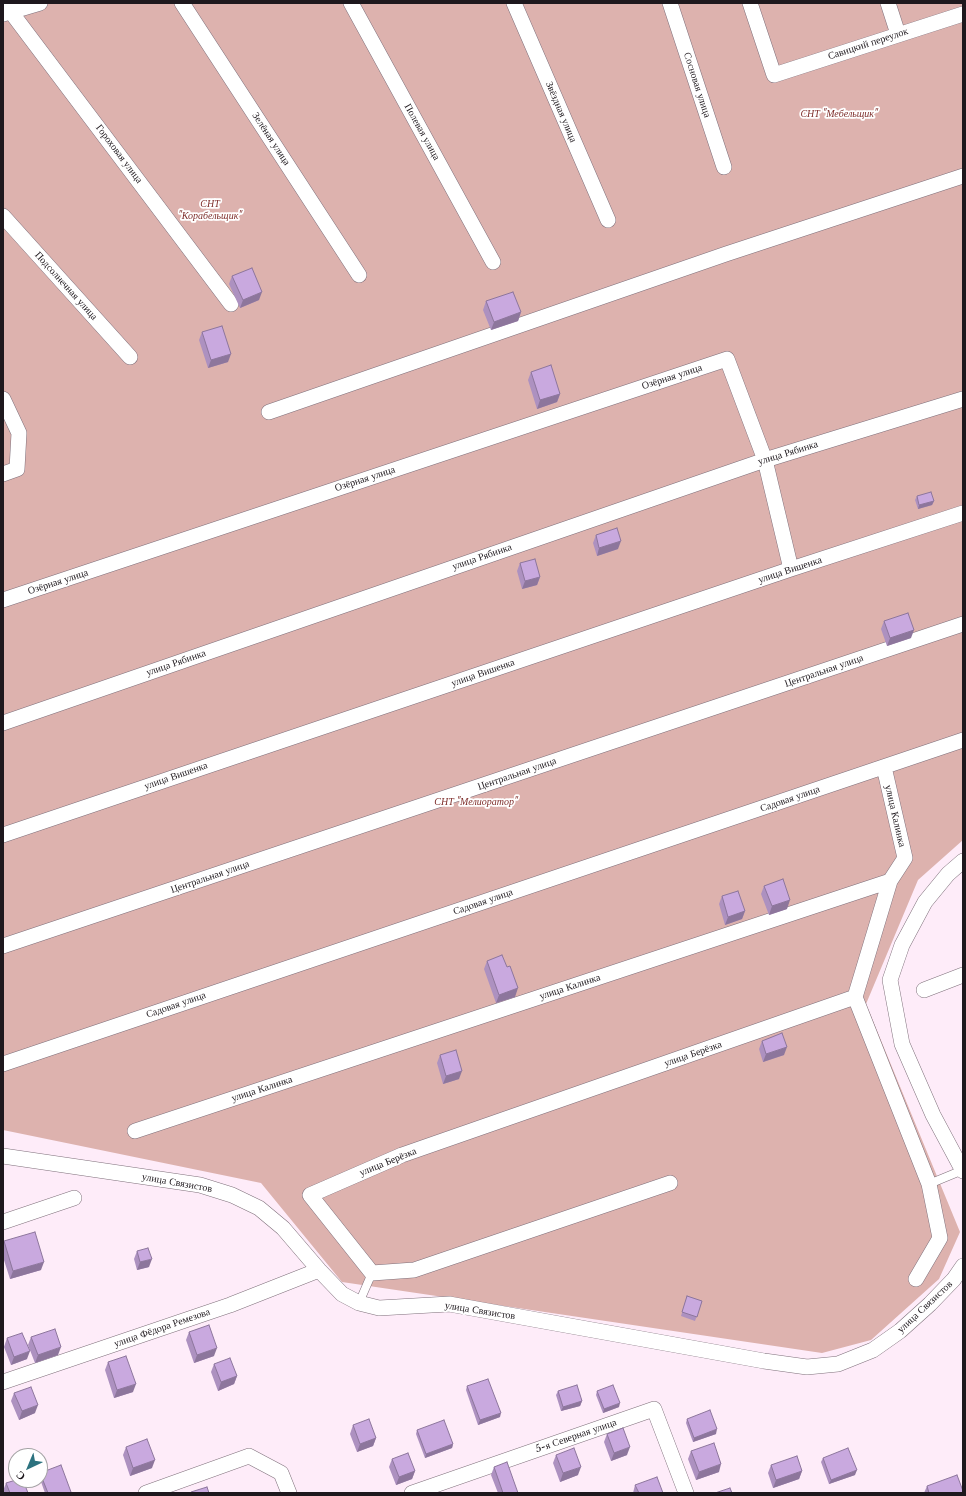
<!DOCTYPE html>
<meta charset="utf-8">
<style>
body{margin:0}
#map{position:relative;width:966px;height:1496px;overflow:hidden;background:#feecf9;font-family:"Libre Baskerville",serif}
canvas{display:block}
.frame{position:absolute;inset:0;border:4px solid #1e181d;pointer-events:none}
.north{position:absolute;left:8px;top:1448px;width:40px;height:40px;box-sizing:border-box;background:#fff;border:1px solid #a5a3a5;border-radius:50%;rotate:224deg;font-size:11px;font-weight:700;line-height:16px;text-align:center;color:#1e181d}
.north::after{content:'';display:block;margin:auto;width:14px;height:18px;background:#2c727f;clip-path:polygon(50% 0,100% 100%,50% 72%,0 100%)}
</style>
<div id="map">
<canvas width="966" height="1496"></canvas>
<div class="frame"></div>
<div class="north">С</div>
</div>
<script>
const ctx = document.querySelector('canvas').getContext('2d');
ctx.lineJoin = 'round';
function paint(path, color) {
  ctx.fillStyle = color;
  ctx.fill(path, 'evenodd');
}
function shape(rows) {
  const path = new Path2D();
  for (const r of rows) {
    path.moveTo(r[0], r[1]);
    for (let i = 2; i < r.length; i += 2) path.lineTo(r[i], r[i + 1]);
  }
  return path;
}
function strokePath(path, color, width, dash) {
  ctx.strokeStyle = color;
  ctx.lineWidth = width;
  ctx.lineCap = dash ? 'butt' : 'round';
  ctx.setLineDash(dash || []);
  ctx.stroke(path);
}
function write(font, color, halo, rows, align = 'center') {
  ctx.font = font + ' "Libre Baskerville",serif';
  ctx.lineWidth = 3.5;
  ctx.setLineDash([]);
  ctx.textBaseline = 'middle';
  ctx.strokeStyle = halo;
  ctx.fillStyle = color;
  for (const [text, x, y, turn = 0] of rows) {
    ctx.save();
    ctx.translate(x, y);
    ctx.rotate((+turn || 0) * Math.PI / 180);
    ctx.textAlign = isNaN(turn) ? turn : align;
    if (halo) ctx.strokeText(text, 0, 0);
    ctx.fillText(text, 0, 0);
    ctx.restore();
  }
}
paint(shape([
 [3,3,963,3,963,840,918,880,866,1004,960,1232,939,1279,871,1340,822,1353,342,1282,261,1183,3,1130]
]), '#ddb2ae');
const lane = shape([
 [929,1184,963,1170],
 [359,1303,372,1273]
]);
const street = shape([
 [10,3,11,12,231,304],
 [182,3,359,275],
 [351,3,493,262],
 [514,3,608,220],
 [670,3,724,167],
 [750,3,774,75,963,14],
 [888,3,898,34],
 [3,14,40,3],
 [3,216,130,357],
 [3,399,19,433,17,469,3,474],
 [269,412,726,254,963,176],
 [3,600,727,359,765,460,791,569],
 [3,723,765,460,963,399],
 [3,835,791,569,963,513],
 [963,861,948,874,925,902,902,945,890,980,902,1044,933,1115,963,1171],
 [3,946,963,624],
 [924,990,963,975],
 [855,997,929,1184,940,1238,916,1279],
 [3,1064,963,740],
 [135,1131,890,881,905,858,884,767],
 [3,1156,200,1185,232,1195,259,1208,283,1228,319,1270,342,1294,359,1303,379,1308,449,1304,764,1361,807,1367,838,1364,873,1350,900,1331,930,1304,954,1279,963,1266],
 [670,1183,414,1270,372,1273,310,1195,402,1155,855,997,890,881],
 [3,1222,74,1198],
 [3,1382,230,1305,319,1270],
 [146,1493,249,1456,281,1473,289,1493],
 [412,1493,654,1409,686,1493]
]);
strokePath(lane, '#7f707b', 9);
strokePath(street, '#7f707b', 16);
strokePath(lane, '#fff', 8);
strokePath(street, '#fff', 15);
paint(shape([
 [232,276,259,300,240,308,229,284],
 [486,301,521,312,518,321,491,330,483,310],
 [202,332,228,362,208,368,199,340],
 [531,372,560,394,557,402,537,409,528,380],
 [917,496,934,501,932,505,918,509,915,500],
 [596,535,618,549,597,556,593,543],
 [520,563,540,577,537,585,522,589,517,571],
 [884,621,911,638,887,646,881,629],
 [764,886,787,909,769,915,761,894],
 [722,896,745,911,742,919,725,925,719,904],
 [487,961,515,997,496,1003,484,969],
 [762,1041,784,1055,763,1062,759,1049],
 [440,1055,459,1079,443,1084,437,1063],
 [4,1241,41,1270,10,1279,3,1257,3,1243],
 [137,1251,149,1267,137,1270,134,1259],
 [687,1296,702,1301,695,1321,681,1316],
 [189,1332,214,1356,194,1363,186,1340],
 [31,1337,58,1355,35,1363,28,1345],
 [7,1338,27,1359,11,1365,4,1347],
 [108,1362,133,1392,114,1398,105,1370],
 [214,1364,237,1376,234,1384,218,1391,211,1372],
 [467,1386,500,1417,478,1425,466,1390],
 [558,1391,582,1401,580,1406,561,1411,556,1395],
 [597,1391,619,1407,603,1413,596,1395],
 [14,1393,35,1413,19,1420,11,1401],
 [687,1419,716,1434,693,1442,686,1423],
 [353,1425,376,1438,373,1446,357,1452,350,1434],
 [417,1430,453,1444,452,1448,425,1458,416,1434],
 [607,1434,627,1455,611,1461,604,1442],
 [126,1447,152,1468,130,1476,123,1455],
 [691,1451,719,1472,696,1480,688,1459],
 [556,1455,578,1475,560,1482,553,1463],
 [823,1458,855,1475,829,1484,821,1462],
 [392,1459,415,1471,412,1479,396,1485,389,1467],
 [771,1465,802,1471,799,1479,773,1488,768,1473],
 [494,1467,518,1493,498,1493,491,1475],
 [40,1473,71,1493,45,1493,40,1479],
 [6,1483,28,1493,4,1493,3,1491],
 [635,1485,663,1493,633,1493],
 [927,1486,963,1493,924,1493]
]), '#ad91c0');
paint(shape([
 [262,292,259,300,240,308,243,300],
 [521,312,518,321,491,330,494,322],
 [231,354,228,362,208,368,211,360],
 [560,394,557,402,537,409,540,400],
 [934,501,932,505,918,509,919,505],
 [621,541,618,549,597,556,599,548],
 [540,577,537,585,522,589,525,581],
 [914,630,911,638,887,646,890,638],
 [790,900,787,909,769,915,772,906],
 [745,911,742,919,725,925,728,917],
 [518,988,515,997,496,1003,499,995],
 [787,1047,784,1055,763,1062,766,1054],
 [462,1071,459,1079,443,1084,446,1076],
 [152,1259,149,1267,137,1270,140,1262],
 [44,1262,41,1270,10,1279,13,1271],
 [61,1347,58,1355,35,1363,38,1355],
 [217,1348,214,1356,194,1363,197,1355],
 [30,1351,27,1359,11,1365,14,1357],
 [237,1376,234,1384,218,1391,221,1382],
 [136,1384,133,1392,114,1398,117,1390],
 [582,1401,580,1406,561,1411,563,1407],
 [620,1403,619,1407,603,1413,604,1409],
 [38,1405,35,1413,19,1420,22,1411],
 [501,1413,500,1417,478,1425,480,1420],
 [717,1429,716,1434,693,1442,694,1438],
 [376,1438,373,1446,357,1452,360,1444],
 [453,1444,452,1448,425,1458,426,1454],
 [630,1447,627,1455,611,1461,614,1453],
 [155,1460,152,1468,130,1476,133,1468],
 [721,1464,719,1472,696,1480,699,1472],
 [581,1467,578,1475,560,1482,563,1473],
 [857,1470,855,1475,829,1484,831,1480],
 [415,1471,412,1479,396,1485,399,1477],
 [802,1471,799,1479,773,1488,776,1480]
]), '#8d769c');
const building = shape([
 [252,268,262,292,243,300,232,276,252,268],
 [513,292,521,312,494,322,486,301,513,292],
 [222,326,231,354,211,360,202,332,222,326],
 [551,365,560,394,540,400,531,372,551,365],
 [931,492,934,501,919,505,917,496,931,492],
 [617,528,621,541,599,548,596,535,617,528],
 [535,559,540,577,525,581,520,563,535,559],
 [908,613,914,630,890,638,884,621,908,613],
 [783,879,790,900,772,906,764,886,783,879],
 [738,891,745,911,728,917,722,896,738,891],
 [502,955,507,967,510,966,518,988,499,995,487,961,502,955],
 [782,1033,787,1047,766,1054,762,1041,782,1033],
 [456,1050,462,1071,446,1076,440,1055,456,1050],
 [35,1232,44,1262,13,1271,4,1241,35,1232],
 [148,1248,152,1259,140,1262,137,1251,148,1248],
 [687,1296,702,1301,697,1317,682,1312,687,1296],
 [209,1325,217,1348,197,1355,189,1332,209,1325],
 [55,1329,61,1347,38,1355,31,1337,55,1329],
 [22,1333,30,1351,14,1357,7,1338,22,1333],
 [126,1356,136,1384,117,1390,108,1362,126,1356],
 [230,1358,237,1376,221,1382,214,1364,230,1358],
 [488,1379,501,1413,480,1420,467,1386,488,1379],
 [577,1385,582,1401,563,1407,558,1391,577,1385],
 [613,1385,620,1403,604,1409,597,1391,613,1385],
 [31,1387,38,1405,22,1411,14,1393,31,1387],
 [710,1410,717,1429,694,1438,687,1419,710,1410],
 [369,1419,376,1438,360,1444,353,1425,369,1419],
 [444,1420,453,1444,426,1454,417,1430,444,1420],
 [623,1428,630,1447,614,1453,607,1434,623,1428],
 [147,1439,155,1460,133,1468,126,1447,147,1439],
 [714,1443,721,1464,699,1472,691,1451,714,1443],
 [574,1448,581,1467,563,1473,556,1455,574,1448],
 [848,1448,857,1470,831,1480,823,1458,848,1448],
 [408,1453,415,1471,399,1477,392,1459,408,1453],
 [797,1456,802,1471,776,1480,771,1465,797,1456],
 [507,1462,518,1493,503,1493,494,1467,507,1462],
 [61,1465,71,1492,69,1493,48,1493,40,1473,61,1465],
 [957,1475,963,1491,963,1493,929,1493,927,1486,957,1475],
 [657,1477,663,1493,639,1493,635,1485,657,1477],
 [16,1480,23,1480,28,1493,10,1493,6,1483,16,1480],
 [207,1487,209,1493,191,1493,191,1492,207,1487],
 [730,1488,732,1493,715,1493,730,1488]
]);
paint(building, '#c9a9df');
strokePath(building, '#8d769c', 1);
write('10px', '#1e181d', '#fff', [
 ["Савицкий переулок",868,44,-18],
 ["Сосновая улица",697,85,72],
 ["Звёздная улица",561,112,67],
 ["Полевая улица",422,132,61],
 ["Зелёная улица",271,139,57],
 ["Гороховая улица",119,154,53],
 ["Подсолнечная улица",66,286,48],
 ["Озёрная улица",672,377,-18],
 ["улица Рябинка",788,453,-17],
 ["Озёрная улица",365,479,-18],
 ["улица Рябинка",482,557,-19],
 ["улица Вишенка",790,570,-18],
 ["Озёрная улица",58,582,-18],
 ["улица Рябинка",176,663,-19],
 ["Центральная улица",824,671,-19],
 ["улица Вишенка",483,673,-19],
 ["Центральная улица",517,774,-19],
 ["улица Вишенка",176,776,-19],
 ["Садовая улица",790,799,-19],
 ["улица Калинка",895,816,77],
 ["Центральная улица",210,877,-19],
 ["Садовая улица",483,902,-19],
 ["улица Калинка",570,987,-18],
 ["Садовая улица",176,1005,-19],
 ["улица Берёзка",693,1054,-19],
 ["улица Калинка",262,1089,-18],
 ["улица Берёзка",388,1162,-22],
 ["улица Связистов",177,1183,10],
 ["улица Связистов",925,1307,-43],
 ["улица Связистов",480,1311,9],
 ["улица Фёдора Ремезова",162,1328,-19],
 ["5-я Северная улица",576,1436,-19]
]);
write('italic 10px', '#7f2f2c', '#fff', [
 ["СНТ \"Мебельщик\"",839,114],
 ["СНТ",210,204],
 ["\"Корабельщик\"",210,216],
 ["СНТ \"Мелиоратор\"",476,802]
]);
</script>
